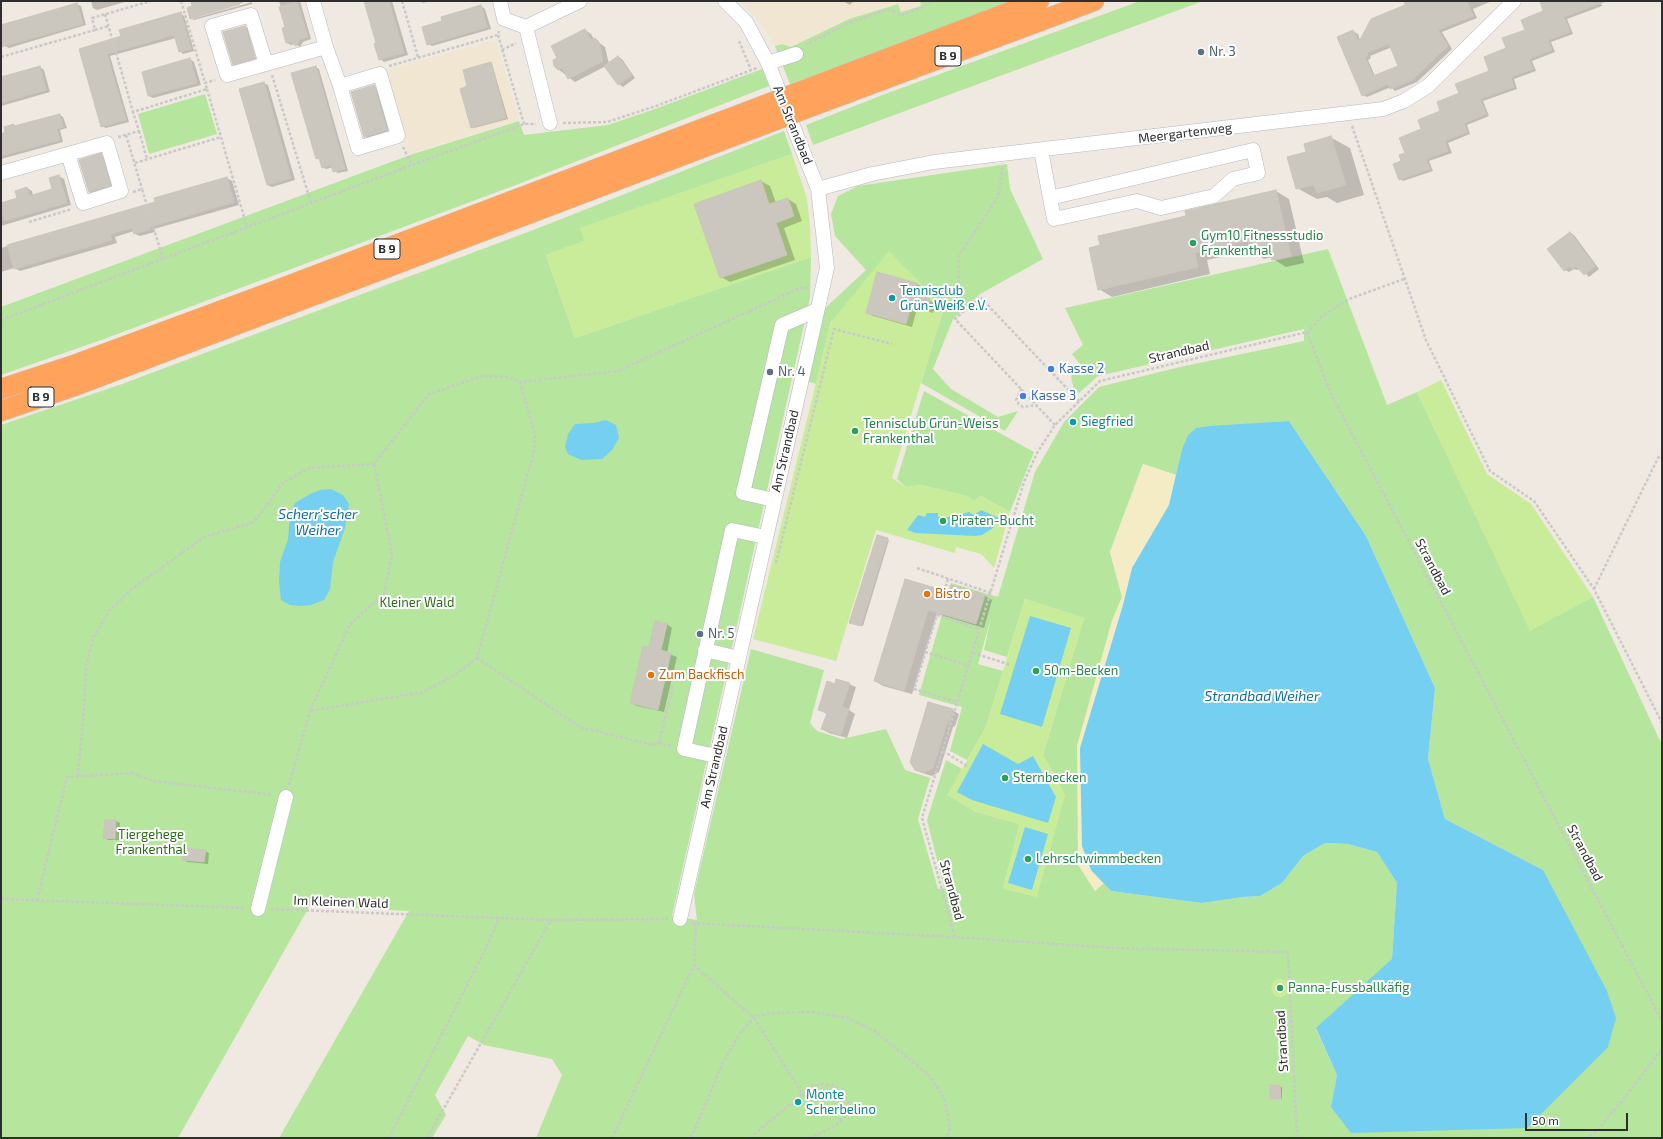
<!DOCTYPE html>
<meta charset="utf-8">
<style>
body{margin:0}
#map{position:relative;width:1663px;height:1139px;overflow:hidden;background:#efe9e1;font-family:"Exo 2",sans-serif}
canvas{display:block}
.frame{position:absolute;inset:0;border:2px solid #2e2e2e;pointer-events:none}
.scale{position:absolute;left:1525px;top:1113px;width:103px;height:18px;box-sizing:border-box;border:2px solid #2e2e2e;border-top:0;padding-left:5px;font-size:12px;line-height:14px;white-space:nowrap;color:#2e2e2e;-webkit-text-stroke:3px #fff;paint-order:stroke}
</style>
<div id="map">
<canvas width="1663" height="1139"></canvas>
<div class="frame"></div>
<div class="scale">50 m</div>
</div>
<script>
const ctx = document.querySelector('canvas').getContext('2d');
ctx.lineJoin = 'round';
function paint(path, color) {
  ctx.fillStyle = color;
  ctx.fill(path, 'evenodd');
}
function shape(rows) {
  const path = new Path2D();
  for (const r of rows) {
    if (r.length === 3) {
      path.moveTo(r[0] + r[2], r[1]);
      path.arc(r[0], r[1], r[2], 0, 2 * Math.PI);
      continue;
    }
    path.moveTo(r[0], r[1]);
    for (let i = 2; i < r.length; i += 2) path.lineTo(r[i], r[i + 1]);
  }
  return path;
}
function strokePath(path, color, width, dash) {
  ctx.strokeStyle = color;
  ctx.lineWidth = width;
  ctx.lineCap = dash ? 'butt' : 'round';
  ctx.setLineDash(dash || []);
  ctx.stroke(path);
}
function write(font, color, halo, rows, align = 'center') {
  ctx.font = font + ' "Exo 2",sans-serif';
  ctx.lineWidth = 4;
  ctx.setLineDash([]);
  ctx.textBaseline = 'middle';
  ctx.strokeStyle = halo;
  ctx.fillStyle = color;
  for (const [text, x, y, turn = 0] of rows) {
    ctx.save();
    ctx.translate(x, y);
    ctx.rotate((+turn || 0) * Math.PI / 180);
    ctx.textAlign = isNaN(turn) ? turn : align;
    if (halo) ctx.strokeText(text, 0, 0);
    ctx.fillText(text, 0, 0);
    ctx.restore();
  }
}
paint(shape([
 [741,1,920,1,921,6,900,12,897,4,848,19,791,47,782,44,775,46,760,22],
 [496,40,519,120,408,154,385,74,391,69]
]), '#f0e6d1');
paint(shape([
 [920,1,1018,1,790,84,775,46,782,44,791,47,849,19,898,4,901,12,921,6],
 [1140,1,1203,1,813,145,806,125,885,94],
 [762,69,769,86,521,183,104,339,1,375,1,307,410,155,519,121,524,135,608,125,655,109],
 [205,94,217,134,149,154,138,114],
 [784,131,792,154,581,228,585,241,546,255,575,338,811,257,810,298,672,916,697,920,694,894,751,649,824,670,810,723,817,731,842,739,886,729,905,770,930,778,918,819,938,889,944,888,927,820,946,760,962,769,948,795,976,812,1020,824,1003,888,1065,795,1043,755,1084,618,1025,599,1007,657,984,650,991,618,978,664,1003,671,986,727,967,760,950,751,962,707,919,695,951,583,998,597,1035,472,1064,422,1099,387,1180,367,1304,341,1304,329,1098,376,1079,393,1074,390,1071,377,1080,364,1072,354,1083,345,1065,308,1328,249,1387,405,1417,392,1530,630,1593,597,1662,745,1662,1138,536,1138,562,1075,552,1059,484,1045,468,1036,435,1095,446,1115,432,1138,279,1138,409,911,288,905,309,907,178,1138,1,1138,1,425,122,384,536,229],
 [1289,421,1366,536,1435,688,1428,759,1445,819,1543,870,1331,1107,1337,1075,1316,1029,1392,960,1397,883,1377,852,1348,844,1325,843,1303,856,1282,883,1260,896,1243,897,1202,903,1111,891,1104,883,1095,891,1077,747,1112,621,1122,597,1110,552,1143,464,1176,475,1182,449,1188,435,1196,428],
 [1007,164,1010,189,1043,259,980,294,953,319,933,369,951,389,998,417,1018,411,1005,431,921,383,944,307,831,321,816,384,806,381,822,311,866,270,835,236,831,214,838,196,858,186],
 [924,391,1034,452,1010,512,981,496,974,501,967,496,921,485,906,487,897,479]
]), '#b6e59e');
paint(shape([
 [1143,464,1176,475,1169,505,1132,568,1123,605,1080,748,1091,870,1104,883,1095,891,1078,865,1077,746,1112,621,1122,597,1110,552]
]), '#f3ecc5');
paint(shape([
 [792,154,807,198,810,227,811,257,575,338,546,255,584,241,580,228],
 [889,251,944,307,892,478,906,487,921,485,967,496,974,501,981,496,1010,512,994,568,981,554,956,547,955,553,876,530,836,661,753,639,831,322],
 [1441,380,1487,474,1531,504,1593,597,1530,631,1417,392],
 [1025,599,1084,618,1043,755,1065,795,1037,897,1003,889,1019,824,976,812,947,795,986,727],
 [1280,988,9]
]), '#c9ec9a');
paint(shape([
 [606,420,616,425,619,438,612,450,602,459,581,460,568,454,565,447,568,434,575,424,594,423],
 [1289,421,1366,536,1435,688,1428,759,1445,819,1543,870,1607,991,1616,1018,1608,1047,1527,1128,1351,1133,1331,1107,1337,1075,1316,1028,1392,959,1397,883,1377,852,1348,844,1325,843,1303,856,1282,883,1260,896,1243,897,1202,903,1111,891,1091,870,1082,846,1080,748,1123,605,1132,568,1169,505,1182,449,1188,435,1196,428,1210,426],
 [331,489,343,495,349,504,345,528,333,562,330,589,324,600,311,605,300,606,290,605,281,600,279,582,280,562,288,539,290,516,295,503,310,494,320,490],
 [981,510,999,518,993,528,982,535,975,536,915,533,907,530,918,515,925,517,927,513,938,513,938,517,951,517,969,512,974,515],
 [1030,616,1071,628,1042,727,1000,714],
 [983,744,1018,764,1033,756,1056,797,1048,823,972,800,957,792],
 [1025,827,1048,834,1032,890,1008,883]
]), '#75cff0');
paint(shape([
 [91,1,128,1,97,10,93,8],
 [192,1,248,1,192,17,192,19,191,18,194,7],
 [279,1,300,1,311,39,303,42,300,47,295,44,291,45,287,43,283,29,287,28],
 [365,1,392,1,408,55,384,62,380,59,378,44],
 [420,1,430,1,423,3],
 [843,1,854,1,850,5],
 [1405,1,1492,1,1473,9,1477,18,1442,32,1452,49,1417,82,1395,91,1391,87,1367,97,1363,95,1353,31,1358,34,1360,40,1406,5],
 [1392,47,1399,66,1375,76,1368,60,1371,58,1370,56],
 [1543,1,1600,1,1602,6,1567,19,1573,34,1551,42,1555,52,1532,61,1536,71,1514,79,1517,89,1483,101,1489,116,1467,125,1470,134,1448,143,1452,153,1429,161,1433,171,1403,181,1400,179,1402,161,1406,153,1422,129,1460,94,1491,72,1507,48,1544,12,1541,2],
 [252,2,252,4,194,20,192,19],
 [77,4,81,6,86,25,9,48,5,46,1,26],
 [481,6,485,9,491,29,432,46,428,44,443,22],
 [180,13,184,16,194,51,183,54,180,51,176,38,110,56,129,122,106,128,102,126,80,49,123,37],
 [245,27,247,28,256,59,235,65,234,64],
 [585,30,591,34,594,39,605,47,609,64,618,57,622,59,635,78,623,87,619,84,606,66,575,82,558,69,559,58],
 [190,59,194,62,201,85,153,98,149,96],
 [490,63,492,64,508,119,474,128,472,127],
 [40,67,44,70,50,92,1,106,1,78],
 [315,67,319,69,348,171,338,173,334,171,333,167,326,169,322,167,320,160,317,158],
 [264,83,268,85,295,180,272,187,267,185],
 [374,86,376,87,389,131,367,138,365,137],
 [60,115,63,117,67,128,60,130,63,142,1,159,1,135,6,133,13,126,16,127],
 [1330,137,1350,148,1364,195,1337,203,1327,197,1317,199,1297,188,1307,152],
 [101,155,103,156,112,186,91,193,89,192],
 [59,176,64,179,71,205,1,226,1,204,18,199,27,188,32,191,33,196,53,190],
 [227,178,232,181,239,205,154,229,155,232,140,236,135,234,134,231,115,237,117,243,20,271,14,268,1,272,1,248,156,203],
 [761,181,770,186,776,203,788,199,796,204,802,221,784,228,795,260,730,282,721,277],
 [1276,191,1289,199,1304,263,1286,267,1273,259,1273,257,1264,259,1251,250,1207,260,1210,274,1112,297,1099,289],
 [1570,233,1574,235,1599,269,1589,277,1580,268,1577,270,1574,269,1569,272,1565,270],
 [878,273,917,284,923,287,920,297,936,303,933,313,917,309,912,327,873,316,867,313],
 [888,539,889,540,863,626,852,623],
 [906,580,950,593,984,595,992,600,984,628,937,614,912,694,883,686,875,681],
 [667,624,672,628,667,653,677,657,664,712,637,706,631,703,649,649],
 [849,684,856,687,849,710,855,714,847,738,829,733,822,729,827,714,820,710,836,685],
 [952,710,959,714,955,726,953,727,939,772,932,776,922,773,916,769],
 [106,821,116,821,120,823,119,840,108,840,104,837],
 [205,851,209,853,208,864,187,862,183,859],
 [1271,1086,1282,1087,1282,1099,1271,1098]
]), '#0003');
const building = shape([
 [191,1,240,1,240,4,190,19,187,8,192,6,191,1],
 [297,1,308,37,299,40,296,46,291,42,286,43,282,28,285,27,279,7,297,1],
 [364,1,389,1,404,53,379,60,374,44,376,43,364,1],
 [1404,1,1467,1,1473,16,1438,30,1448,46,1412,80,1390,89,1388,84,1362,96,1337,37,1353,30,1359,42,1371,19,1405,5,1404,1],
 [1389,44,1398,66,1373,76,1365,57,1368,56,1367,53,1389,44],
 [1540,1,1604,2,1564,17,1570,32,1548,40,1552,50,1529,59,1533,69,1511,77,1514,87,1480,99,1486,114,1464,123,1467,132,1445,141,1448,151,1426,159,1430,169,1399,180,1393,164,1401,161,1399,155,1405,153,1399,138,1421,129,1418,120,1440,111,1437,102,1459,93,1455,84,1489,71,1484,57,1506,48,1502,38,1525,30,1521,20,1543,11,1540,1],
 [77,3,83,24,1,47,1,25,77,3],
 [481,5,487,27,427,45,422,27,442,21,441,17,481,5],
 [181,12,191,49,179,52,174,35,107,54,126,120,101,127,79,49,121,36,119,30,181,12],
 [245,26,255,58,233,65,223,32,245,26],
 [585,29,591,40,595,38,599,42,603,61,568,79,562,68,558,70,554,66,553,60,557,58,551,46,585,29],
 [618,56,632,75,618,85,604,66,618,56],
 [190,58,197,83,148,96,142,72,190,58],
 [491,62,506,118,471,128,460,89,467,86,463,70,491,62],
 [40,66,46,90,1,103,1,77,40,66],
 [316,66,345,169,333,172,331,165,322,168,319,158,316,159,291,73,316,66],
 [264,82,291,178,267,185,239,89,264,82],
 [374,85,387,130,364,137,351,92,374,85],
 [60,114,63,127,57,129,60,140,1,156,1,134,5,132,4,127,14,124,14,126,60,114],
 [1331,136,1346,185,1317,193,1314,185,1296,189,1287,157,1306,152,1304,144,1331,136],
 [101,153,111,185,89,192,79,160,101,153],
 [59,175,67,203,4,221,1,210,1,203,17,198,15,191,27,187,29,196,52,189,49,178,59,175],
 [227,177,234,202,150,227,151,229,134,234,132,228,110,234,112,240,14,269,7,245,155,202,154,198,227,177],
 [761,180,769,204,788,198,794,216,776,223,787,255,720,278,694,204,761,180],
 [1276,190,1291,256,1272,260,1269,248,1250,252,1248,241,1195,253,1198,267,1098,290,1089,248,1100,245,1098,236,1186,216,1185,211,1276,190],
 [1570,232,1595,266,1584,275,1576,266,1572,269,1570,266,1564,271,1547,249,1570,232],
 [877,272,917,283,914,294,930,299,927,311,911,306,906,324,866,313,877,272],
 [877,535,888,538,861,626,849,623,877,535],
 [905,579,949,592,951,585,985,595,976,624,928,610,904,691,874,681,905,579],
 [655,621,667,624,661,650,671,653,658,710,630,703,643,646,649,647,655,621],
 [836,679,850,683,842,707,849,709,841,735,821,729,827,713,818,710,827,681,835,684,836,679],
 [928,702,953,709,949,722,947,723,933,768,924,773,915,770,910,762,928,702],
 [105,820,116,820,115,839,103,838,105,820],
 [183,848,206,850,204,862,182,860,183,848],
 [1270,1085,1280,1085,1281,1099,1270,1099,1270,1085]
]);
paint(building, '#cbc7bf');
strokePath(building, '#cbc5ba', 1);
const minor = shape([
 [313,1,326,47,340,86,358,148,398,136,380,74,340,86],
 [500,1,504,19,526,27,580,1],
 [526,27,550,123],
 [768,63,796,54],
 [266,64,251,15,212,26,227,75,326,47],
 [1041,150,1050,198,1253,150,1258,173,1233,179,1214,196,1161,208,1137,201,1054,219,1050,198],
 [1,173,107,143,121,191,83,203,68,154],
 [818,189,872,174,934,162,1383,109,1404,101,1428,86,1514,1],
 [774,500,743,493,782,325,817,310],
 [705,650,739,658],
 [716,756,684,749,732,530,766,537],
 [258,909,286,797],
 [680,919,827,268,818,189,768,63,746,22,725,1]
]);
const highway = shape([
 [796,93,1039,1],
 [802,110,1094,1],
 [1,389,74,365,277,290,770,103],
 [1,411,80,384,776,120]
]);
strokePath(minor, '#b4b7c1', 15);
strokePath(highway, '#c9c9c9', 21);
strokePath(shape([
 [181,1,205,83],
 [402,1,418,57],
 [105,14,133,112],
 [95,30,109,26],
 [498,35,524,124],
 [739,41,751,70],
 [805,45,849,23,887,10,893,11,901,15,923,7,933,1],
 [502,50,516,43],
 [1,57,95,30,92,18,151,1],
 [389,66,498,35,499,31],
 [272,75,311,203],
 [207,89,247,227],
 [563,123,607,122,656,106,757,68],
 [1352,126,1426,340,1490,471,1534,501,1594,589,1662,723],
 [139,131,147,159],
 [126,135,142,189],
 [118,137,139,131,133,112,207,89,205,83,215,80],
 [403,147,412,165],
 [135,163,221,137],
 [133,192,142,189,163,259],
 [29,222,72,209],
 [958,298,959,255,998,197,1003,167],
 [1,320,412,165,524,124,536,124],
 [1307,333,1322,316,1349,299,1404,279],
 [1022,389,1016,400,1019,404,1023,407,1036,405],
 [1055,425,955,319,980,297,1079,401],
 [374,464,392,554,384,594,350,624,310,711,423,692,455,675,477,658,534,451,535,435,520,382],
 [776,563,834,329,892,344],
 [917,568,991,593],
 [948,579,914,689,957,702],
 [1594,589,1659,456,1662,458],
 [937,615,980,629],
 [925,652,969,666],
 [973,653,1011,665],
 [477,658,580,727,653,745,659,743,671,746],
 [659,743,673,685],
 [943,751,967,766],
 [78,776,85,695,86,666,93,638,109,611,132,589,204,537,254,522,284,482,309,468,374,464,429,394,482,376,508,377,520,382,618,371,800,288,810,287],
 [289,785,310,711],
 [1,899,246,908],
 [37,900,67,777,133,773,153,781,273,795],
 [271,909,551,920,668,919],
 [692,923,955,937],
 [694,965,754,1018,802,1093],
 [389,1138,484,952,499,918],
 [427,1138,551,920],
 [612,1138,694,965,696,924],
 [691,1138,723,1063,740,1033,754,1018,771,1013,814,1012,848,1018,875,1031,930,1076,944,1098,950,1127,947,1138],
 [750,1138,812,1086,824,1084,835,1086,843,1092,848,1101,847,1114,836,1125,810,1138],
 [1297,1138,1288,952,1114,948,955,937,922,818,1024,482,1037,453,1055,425,1100,381,1307,332,1331,394,1662,1021],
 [1585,1138,1595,1133,1630,1091,1662,1049]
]), '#c9c9c9', 2.5, [3, 2]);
strokePath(minor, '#fff', 14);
strokePath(highway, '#ffa35c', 20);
const highwayBridge = shape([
 [770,103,796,93],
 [776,120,802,110]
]);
strokePath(highwayBridge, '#c9c9c9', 21, []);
strokePath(highwayBridge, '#ffa35c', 20);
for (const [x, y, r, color] of [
 [1201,52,4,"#5c6f8a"],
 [1193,243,4,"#2e9e5b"],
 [892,298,4,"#0f9aa8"],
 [1051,369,4,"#3f7fe0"],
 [770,372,4,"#5c6f8a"],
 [1023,396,4,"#3f7fe0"],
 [1073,422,4,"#0f9aa8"],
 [855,431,4,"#2e9e5b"],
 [943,521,4,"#2e9e5b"],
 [927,594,4,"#e8710a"],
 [700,634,4,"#5c6f8a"],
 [1036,671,4,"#2e9e5b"],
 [651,675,4,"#e8710a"],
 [1005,778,4,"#2e9e5b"],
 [1028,859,4,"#2e9e5b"],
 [1280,988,4,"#2e9e5b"],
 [798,1102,4,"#0f9aa8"]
]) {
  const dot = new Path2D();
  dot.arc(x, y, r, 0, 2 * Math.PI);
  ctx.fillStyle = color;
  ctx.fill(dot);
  strokePath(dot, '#fff', 1.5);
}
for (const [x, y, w] of [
 [948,56,26],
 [387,249,26],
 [41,397,26]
]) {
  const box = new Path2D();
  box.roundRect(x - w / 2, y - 10, w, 20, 3);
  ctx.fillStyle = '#fff';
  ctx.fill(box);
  strokePath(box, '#2e2e2e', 1);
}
write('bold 12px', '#2e2e2e', null, [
 ["B 9",948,56],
 ["B 9",387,249],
 ["B 9",41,397]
]);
write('13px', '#4e5e75', '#fff', [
 ["Nr. 3",1209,52],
 ["Nr. 4",778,372],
 ["Nr. 5",708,634]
], 'left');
write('13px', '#2e2e2e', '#fff', [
 ["Am Strandbad",793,125,68],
 ["Meergartenweg",1185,133,-7],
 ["Strandbad",1179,352,-13],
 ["Am Strandbad",785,451,-77],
 ["Strandbad",1433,567,62],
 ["Am Strandbad",714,767,-77],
 ["Strandbad",1585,853,62],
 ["Strandbad",952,890,75],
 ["Im Kleinen Wald",341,902,2],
 ["Strandbad",1282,1041,-93]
]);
write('13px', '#27864d', '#fff', [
 ["Gym10 Fitnessstudio",1201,236],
 ["Frankenthal",1201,251],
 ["Tennisclub Grün-Weiss",863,424],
 ["Frankenthal",863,439],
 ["Piraten-Bucht",951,521],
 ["50m-Becken",1044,671],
 ["Sternbecken",1013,778],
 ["Lehrschwimmbecken",1036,859],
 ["Panna-Fussballkäfig",1288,988]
], 'left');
write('13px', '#0d838f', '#fff', [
 ["Tennisclub",900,291],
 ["Grün-Weiß e.V.",900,306],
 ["Siegfried",1081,422],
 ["Monte",806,1095],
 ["Scherbelino",806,1110]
], 'left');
write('13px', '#366cbe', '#fff', [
 ["Kasse 2",1059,369],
 ["Kasse 3",1031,396]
], 'left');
write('13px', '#c56008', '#fff', [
 ["Bistro",935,594],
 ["Zum Backfisch",659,675]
], 'left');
write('13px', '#2c6e1b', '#fff', [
 ["Kleiner Wald",417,603],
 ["Tiergehege",151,835],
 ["Frankenthal",151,850]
]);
write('italic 14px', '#0d6fa3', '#fff', [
 ["Scherr'scher",318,514],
 ["Weiher",318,530],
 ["Strandbad Weiher",1262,696]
]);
</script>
